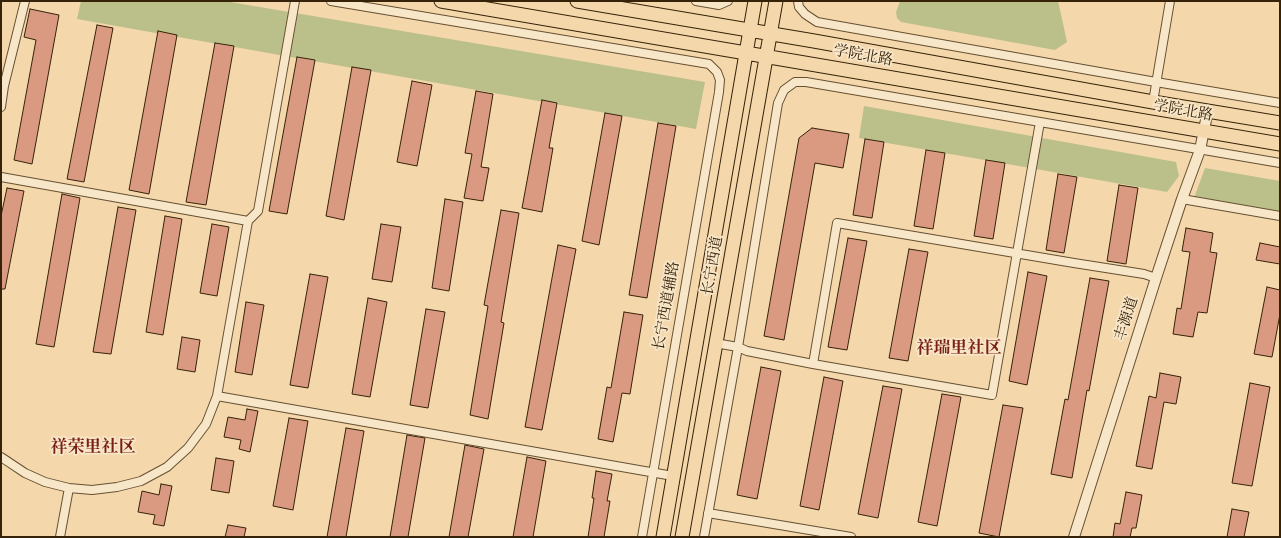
<!DOCTYPE html>
<meta charset="utf-8">
<style>
body{margin:0}
#map{position:relative;width:1281px;height:538px;overflow:hidden;background:#f4d8ac;font-family:"IM FELL French Canon",serif}
canvas{display:block}
.frame{position:absolute;inset:0;border:2px solid #362208;pointer-events:none}
</style>
<div id="map">
<canvas width="1281" height="538"></canvas>
<div class="frame"></div>
</div>
<script>
const ctx = document.querySelector('canvas').getContext('2d');
ctx.lineJoin = 'round';
function paint(path, color) {
  ctx.fillStyle = color;
  ctx.fill(path, 'evenodd');
}
function shape(rows) {
  const path = new Path2D();
  for (const r of rows) {
    path.moveTo(r[0], r[1]);
    for (let i = 2; i < r.length; i += 2) path.lineTo(r[i], r[i + 1]);
  }
  return path;
}
function strokePath(path, color, width, dash) {
  ctx.strokeStyle = color;
  ctx.lineWidth = width;
  ctx.lineCap = dash ? 'butt' : 'round';
  ctx.setLineDash(dash || []);
  ctx.stroke(path);
}
function write(font, color, halo, rows, align = 'center') {
  ctx.font = font + ' "IM FELL French Canon","Noto Serif SC",serif';
  ctx.lineWidth = 3.5;
  ctx.setLineDash([]);
  ctx.textBaseline = 'middle';
  ctx.strokeStyle = halo;
  ctx.fillStyle = color;
  for (const [text, x, y, turn = 0] of rows) {
    ctx.save();
    ctx.translate(x, y);
    ctx.rotate((+turn || 0) * Math.PI / 180);
    ctx.textAlign = isNaN(turn) ? turn : align;
    if (halo) ctx.strokeText(text, 0, 0);
    ctx.fillText(text, 0, 0);
    ctx.restore();
  }
}
paint(shape([
 [81,1,224,1,705,82,696,129,77,19],
 [900,1,1058,1,1067,42,1055,50,901,22,897,18,896,12],
 [864,106,1176,162,1179,176,1167,192,859,138],
 [1205,168,1280,181,1280,213,1194,198]
]), '#bbbf8a');
const building = shape([
 [30,9,59,15,32,164,14,160,36,40,24,37,30,9],
 [97,25,113,28,84,182,67,179,97,25],
 [158,31,177,35,149,194,129,190,158,31],
 [215,43,234,46,206,205,186,202,215,43],
 [297,57,315,60,287,214,269,211,297,57],
 [352,67,371,70,344,220,326,216,352,67],
 [412,81,432,85,417,166,397,162,412,81],
 [476,91,493,94,481,167,489,168,483,201,464,198,472,154,465,153,476,91],
 [542,100,557,103,549,148,553,148,542,212,522,208,542,100],
 [605,113,622,116,599,245,582,241,605,113],
 [658,123,676,126,647,298,629,295,658,123],
 [812,128,849,134,843,168,815,163,784,340,764,336,799,138,812,128],
 [865,139,884,142,872,218,853,215,865,139],
 [926,150,945,153,933,229,914,226,926,150],
 [986,160,1005,163,993,239,974,236,986,160],
 [1058,174,1077,177,1064,253,1046,250,1058,174],
 [1119,185,1138,188,1126,264,1107,261,1119,185],
 [7,188,24,191,5,289,1,289,1,216,7,188],
 [62,194,80,198,54,347,36,344,62,194],
 [445,199,463,202,449,291,432,288,445,199],
 [118,207,136,210,111,354,93,352,118,207],
 [501,210,519,213,501,322,504,323,488,419,470,415,488,306,484,305,501,210],
 [165,216,182,219,163,335,146,332,165,216],
 [212,224,229,227,217,296,200,293,212,224],
 [381,224,401,227,392,282,372,279,381,224],
 [1186,228,1213,233,1210,252,1217,253,1207,313,1198,312,1193,337,1173,334,1177,308,1181,309,1190,252,1182,251,1186,228],
 [848,238,867,241,847,350,828,347,848,238],
 [1260,243,1280,247,1280,264,1256,260,1260,243],
 [558,245,576,249,542,430,525,427,558,245],
 [909,249,928,252,908,361,889,358,909,249],
 [1028,272,1047,276,1027,385,1009,381,1028,272],
 [310,274,328,277,308,388,290,385,310,274],
 [1090,278,1109,281,1089,391,1087,390,1072,478,1051,474,1065,399,1068,400,1090,278],
 [1267,287,1280,290,1280,314,1272,357,1254,354,1267,287],
 [368,298,387,302,370,397,352,394,368,298],
 [246,302,264,305,252,375,235,372,246,302],
 [426,309,445,312,428,408,410,405,426,309],
 [624,312,643,315,630,394,622,393,613,442,598,439,607,387,611,388,624,312],
 [182,337,200,340,195,372,177,369,182,337],
 [761,367,781,371,757,499,737,495,761,367],
 [1160,373,1181,377,1176,404,1164,402,1152,469,1136,466,1149,396,1156,398,1160,373],
 [824,377,843,381,819,510,800,506,824,377],
 [1250,383,1270,387,1252,486,1232,483,1250,383],
 [883,386,902,389,878,518,858,514,883,386],
 [942,394,961,397,937,526,918,522,942,394],
 [1003,405,1023,408,999,537,979,533,1003,405],
 [247,409,258,411,250,452,239,449,241,440,224,437,228,417,245,420,247,409],
 [289,418,308,421,293,510,273,506,289,418],
 [346,428,364,431,346,537,327,537,346,428],
 [407,435,425,438,408,537,390,537,407,435],
 [465,445,484,449,468,537,449,537,465,445],
 [527,457,546,461,533,537,513,537,527,457],
 [216,458,234,461,229,493,211,490,216,458],
 [596,471,612,474,607,501,610,501,604,537,588,537,594,498,592,498,596,471],
 [161,484,172,486,164,526,153,524,155,515,138,512,142,491,159,495,161,484],
 [1126,492,1142,495,1136,528,1132,528,1130,537,1113,537,1115,523,1120,524,1126,492],
 [1232,509,1249,512,1244,537,1227,537,1232,509],
 [228,525,246,528,244,537,225,537,228,525]
]);
paint(building, '#da9a82');
strokePath(building, '#362208', 1);
const minor = shape([
 [331,1,709,64,717,72,720,80,719,92,642,537],
 [696,1,719,5,728,1],
 [798,1,799,7,805,14,817,22,1156,82,1280,103],
 [1153,102,1170,1],
 [1,107,4,86,25,1],
 [1,177,248,221,217,396,206,424,188,448,167,467,141,481,117,487,92,490,69,488,45,482,25,473,1,457],
 [1182,199,1280,216],
 [248,221,258,211,295,1],
 [715,343,738,347,747,351,813,364,992,395,1040,122],
 [813,364,837,223,1074,263,1144,274,1156,278],
 [217,396,673,476],
 [708,513,851,537],
 [60,537,69,488],
 [704,537,738,347,778,103,784,90,795,82,806,82,1280,163]
]);
const tertiary = shape([
 [1074,537,1156,278,1182,199,1200,150,1208,110]
]);
const primary = shape([
 [441,1,1280,144],
 [577,1,814,41,1153,102,1280,123],
 [663,537,755,1],
 [682,537,776,1]
]);
strokePath(minor, '#665031', 10);
strokePath(tertiary, '#665031', 12);
strokePath(primary, '#362208', 15);
strokePath(minor, '#f8e6c9', 8);
strokePath(tertiary, '#f8e6c9', 10);
strokePath(primary, '#f4d8ac', 13);
write('15px', '#362208', '#f8e6c9', [
 ["学院北路",863,56,10],
 ["学院北路",1183,111,10],
 ["长宁西道",713,266,-80],
 ["长宁西道辅路",667,306,-80],
 ["丰源道",1127,319,-72]
]);
write('bold 17px', '#7a1f14', '#f8e6c9', [
 ["祥瑞里社区",959,349],
 ["祥荣里社区",93,448]
]);
</script>
